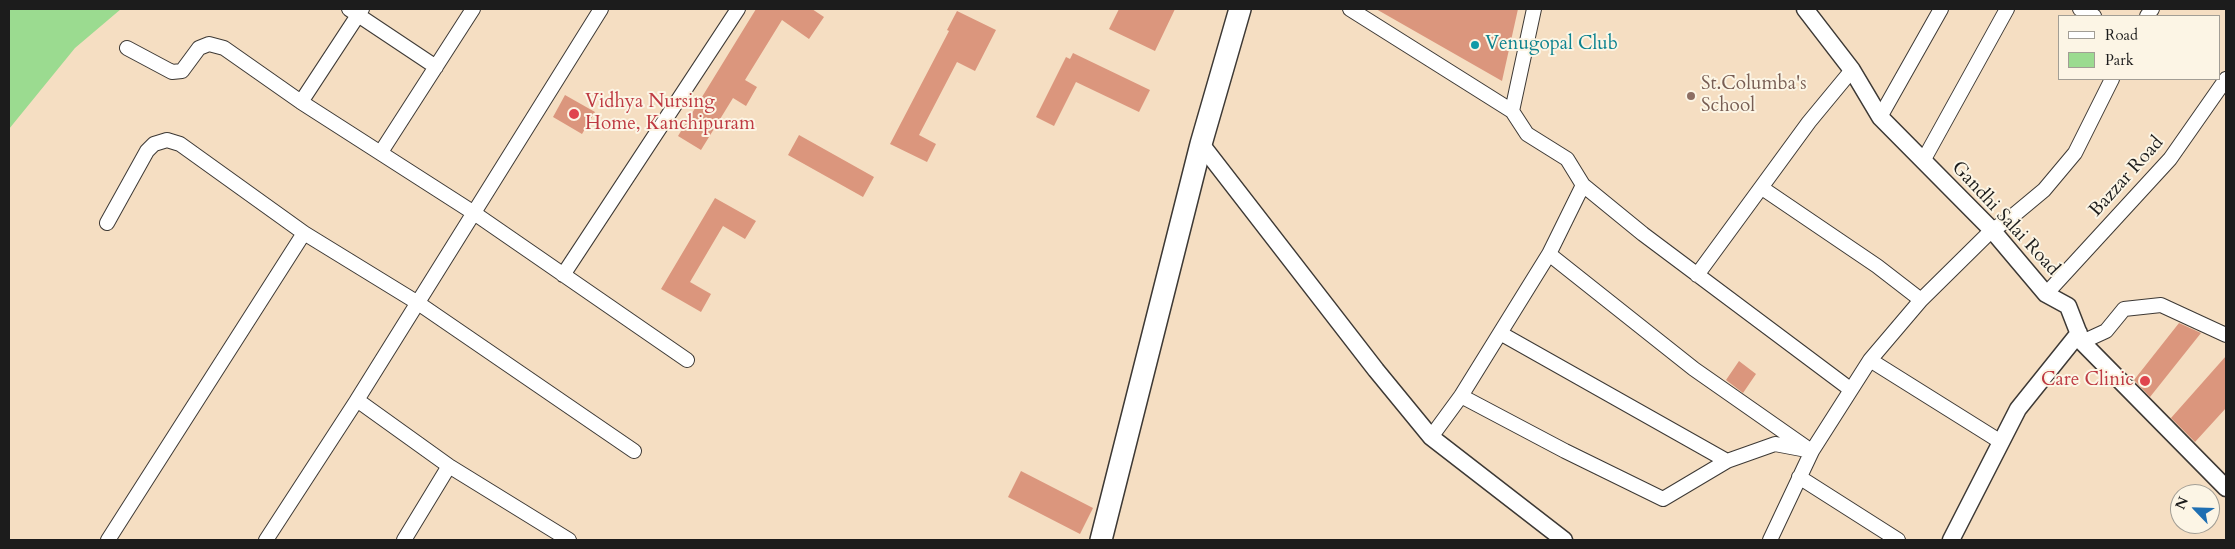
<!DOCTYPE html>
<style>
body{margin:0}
#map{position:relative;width:2235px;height:549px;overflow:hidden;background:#f5dec2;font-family:Cardo,serif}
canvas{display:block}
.frame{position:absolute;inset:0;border:10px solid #1c1c1c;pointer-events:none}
.legend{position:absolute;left:2058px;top:15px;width:162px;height:65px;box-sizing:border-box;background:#fcf5e5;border:1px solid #a29e95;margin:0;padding:6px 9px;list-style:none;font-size:15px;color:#1c1c1c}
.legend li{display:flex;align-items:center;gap:10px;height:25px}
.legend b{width:25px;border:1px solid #a29e95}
.north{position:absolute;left:2170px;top:484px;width:50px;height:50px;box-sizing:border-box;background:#fcf5e5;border:1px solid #a29e95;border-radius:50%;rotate:294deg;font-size:14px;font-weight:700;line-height:20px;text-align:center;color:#1c1c1c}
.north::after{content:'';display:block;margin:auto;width:18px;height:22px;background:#1f6fb2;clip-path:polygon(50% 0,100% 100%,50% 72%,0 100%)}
</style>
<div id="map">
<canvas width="2235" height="549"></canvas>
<div class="frame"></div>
<ul class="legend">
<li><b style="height:6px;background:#fff"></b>Road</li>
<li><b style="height:14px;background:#9bdb90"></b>Park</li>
</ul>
<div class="north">N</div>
</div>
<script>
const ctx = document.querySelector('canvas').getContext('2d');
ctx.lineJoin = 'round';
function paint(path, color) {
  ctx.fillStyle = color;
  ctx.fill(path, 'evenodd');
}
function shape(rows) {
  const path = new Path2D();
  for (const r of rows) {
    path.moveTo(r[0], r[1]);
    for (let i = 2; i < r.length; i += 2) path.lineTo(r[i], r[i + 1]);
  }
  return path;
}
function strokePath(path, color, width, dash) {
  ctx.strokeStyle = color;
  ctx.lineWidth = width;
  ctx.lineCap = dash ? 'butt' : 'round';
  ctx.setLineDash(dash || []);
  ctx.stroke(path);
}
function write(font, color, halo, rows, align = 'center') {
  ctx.font = font + ' Cardo,serif';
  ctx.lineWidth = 4;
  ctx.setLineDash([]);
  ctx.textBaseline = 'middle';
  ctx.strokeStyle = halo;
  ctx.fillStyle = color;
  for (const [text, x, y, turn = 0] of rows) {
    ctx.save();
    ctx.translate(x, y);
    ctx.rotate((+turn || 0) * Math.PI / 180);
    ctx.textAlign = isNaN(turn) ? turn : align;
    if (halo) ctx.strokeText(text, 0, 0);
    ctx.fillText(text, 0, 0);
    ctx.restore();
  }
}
paint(shape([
 [9,9,121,9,75,48,9,129]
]), '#9bdb90');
paint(shape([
 [756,9,812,9,824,17,809,39,782,20,745,80,757,87,746,106,733,98,701,150,678,136],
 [1119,9,1175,9,1155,51,1109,29],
 [1376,9,1518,9,1502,81],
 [957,11,996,30,975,71,957,62,919,135,936,144,927,162,890,144,949,31,947,30],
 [1073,53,1150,90,1139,112,1076,82,1054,126,1036,117,1066,57,1070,59],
 [565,95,595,112,582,134,553,117],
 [799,135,874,177,863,197,788,155],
 [715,198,756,221,745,239,723,226,690,282,711,294,701,312,661,289],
 [2179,323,2201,333,2150,397,2134,380],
 [2226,356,2226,408,2195,442,2171,418],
 [1739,361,1756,374,1743,393,1726,380],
 [1021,471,1093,508,1080,534,1008,497]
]), '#db967d');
const minor = shape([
 [349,9,436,67],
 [1350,9,1512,111],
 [2080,9,2094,16],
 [2147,16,2152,9],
 [127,48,172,72,182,71,199,48,209,44,224,48,301,102,474,213,687,360],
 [301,102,362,9],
 [1880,117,1941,9],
 [381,152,473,9],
 [1923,161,2007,9],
 [1583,185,1643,234,1850,389],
 [1762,188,1877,266,1921,300],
 [107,223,147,151,154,144,167,140,180,144,304,233],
 [1549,254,1694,369,1807,448],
 [563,275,738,9],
 [1697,275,1809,122,1852,70],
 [2046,294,2170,159,2226,79],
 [1500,333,1727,461],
 [2082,342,2106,331,2124,309,2161,305,2226,335],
 [1870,360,2001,442],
 [1461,396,1565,451,1663,499,1727,461,1775,444,1812,451],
 [1431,437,1461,396,1549,254,1583,185,1567,159,1527,134,1512,111,1534,9],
 [1799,477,1898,540],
 [108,540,304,233,418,303,634,451],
 [266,540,357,400],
 [404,540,449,466],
 [569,540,449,466,357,400,601,9],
 [1770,540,1812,451,1870,360,1921,300,1992,230,2008,220,2044,190,2075,153,2112,79]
]);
const tertiary = shape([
 [1805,9,1852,70,1880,117,1992,230,2046,294,2068,306,2082,342,2226,488],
 [1201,144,1376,370,1431,437,1564,540],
 [1951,540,2018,409,2079,333]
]);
const primary = shape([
 [1101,540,1201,144,1240,9]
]);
strokePath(minor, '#3d3935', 16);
strokePath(tertiary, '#3d3935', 19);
strokePath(primary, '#3d3935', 24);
strokePath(minor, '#fff', 14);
strokePath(tertiary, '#fff', 16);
strokePath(primary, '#fff', 21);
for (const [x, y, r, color] of [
 [1475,45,5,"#0f9aa8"],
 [1691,96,5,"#8d6e63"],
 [574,114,6,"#e0444e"],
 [2145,381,6,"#e0444e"]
]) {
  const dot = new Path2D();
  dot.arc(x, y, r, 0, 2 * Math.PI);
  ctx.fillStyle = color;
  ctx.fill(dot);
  strokePath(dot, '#fcf5e5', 2);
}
write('19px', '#0d838f', '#fcf5e5', [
 ["Venugopal Club",1485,45]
], 'left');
write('19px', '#785e54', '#fcf5e5', [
 ["St.Columba's",1701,85],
 ["School",1701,107]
], 'left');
write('19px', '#be3a42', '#fcf5e5', [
 ["Vidhya Nursing",585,103],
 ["Home, Kanchipuram",585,125],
 ["Care Clinic",2134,381,"right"]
], 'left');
write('19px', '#1c1c1c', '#fcf5e5', [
 ["Bazzar Road",2127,177,-48],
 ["Gandhi Salai Road",2005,219,47]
]);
</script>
